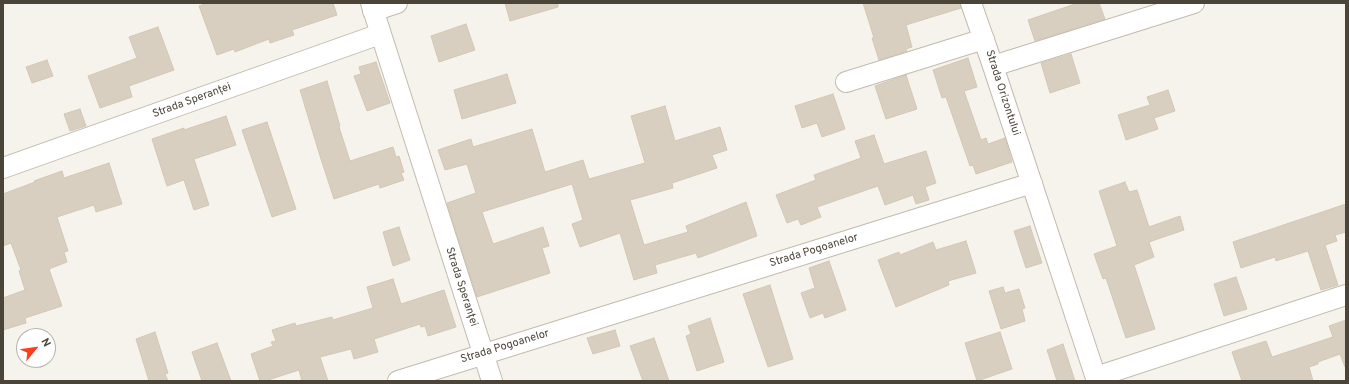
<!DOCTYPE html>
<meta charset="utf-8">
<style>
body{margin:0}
#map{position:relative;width:1349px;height:384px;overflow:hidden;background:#f6f3ec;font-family:Overpass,sans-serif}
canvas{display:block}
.frame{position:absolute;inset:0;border:4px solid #4b4439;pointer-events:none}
.north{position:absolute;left:16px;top:328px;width:40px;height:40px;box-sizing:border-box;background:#fff;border:1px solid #b7b4b0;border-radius:50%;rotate:61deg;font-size:11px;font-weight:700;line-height:16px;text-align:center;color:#4b4439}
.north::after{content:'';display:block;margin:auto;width:14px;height:18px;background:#fc3f1d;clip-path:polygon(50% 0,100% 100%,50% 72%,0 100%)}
</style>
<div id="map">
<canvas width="1349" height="384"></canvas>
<div class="frame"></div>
<div class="north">N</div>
</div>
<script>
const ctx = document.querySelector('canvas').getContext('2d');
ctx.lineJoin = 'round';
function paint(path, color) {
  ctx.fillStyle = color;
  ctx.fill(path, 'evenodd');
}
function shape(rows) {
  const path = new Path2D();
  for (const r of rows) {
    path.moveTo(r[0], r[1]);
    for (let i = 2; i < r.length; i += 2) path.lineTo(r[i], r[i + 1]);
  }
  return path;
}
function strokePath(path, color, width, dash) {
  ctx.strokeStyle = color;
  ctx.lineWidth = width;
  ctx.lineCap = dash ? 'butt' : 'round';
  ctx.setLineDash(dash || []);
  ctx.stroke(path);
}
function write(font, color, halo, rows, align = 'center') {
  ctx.font = font + ' Overpass,sans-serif';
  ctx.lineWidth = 3;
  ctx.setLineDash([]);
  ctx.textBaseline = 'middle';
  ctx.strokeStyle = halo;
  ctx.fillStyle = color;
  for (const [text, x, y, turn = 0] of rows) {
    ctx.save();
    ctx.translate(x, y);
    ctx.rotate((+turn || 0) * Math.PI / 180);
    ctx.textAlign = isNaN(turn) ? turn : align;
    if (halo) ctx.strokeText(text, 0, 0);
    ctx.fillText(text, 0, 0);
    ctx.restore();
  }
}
const building = shape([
 [207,3,333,3,337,15,292,30,294,35,270,43,269,39,235,52,234,49,217,55,199,6,207,3],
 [505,3,558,3,558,7,510,21,505,3],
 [863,3,960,3,961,8,906,25,912,47,906,49,907,51,879,60,872,38,874,38,863,3],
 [1078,3,1099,3,1105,19,1035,41,1028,20,1078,3],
 [466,24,475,50,439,62,431,36,466,24],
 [158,27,174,70,129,86,132,97,100,108,88,76,137,58,129,37,158,27],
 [1071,54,1080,83,1050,93,1041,63,1071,54],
 [968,58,977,87,964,91,981,140,986,138,988,144,1005,138,1012,162,976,174,973,165,970,166,946,97,942,98,933,70,968,58],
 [47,60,53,76,32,83,26,67,47,60],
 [376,62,390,103,367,111,354,76,361,74,359,67,376,62],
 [507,74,516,103,462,119,454,90,507,74],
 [906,75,917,109,886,119,875,86,906,75],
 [327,81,340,126,339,127,350,161,393,147,396,157,399,156,404,172,401,173,404,180,380,188,379,184,334,199,320,156,300,90,327,81],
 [1168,90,1175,111,1154,118,1158,129,1126,140,1118,115,1150,105,1147,97,1168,90],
 [833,94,845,129,822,137,817,123,802,128,795,106,833,94],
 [665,106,675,141,720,127,727,150,712,155,717,168,672,183,673,188,630,200,644,245,688,232,686,226,746,202,757,236,698,258,696,253,655,265,657,273,634,280,620,233,580,247,572,224,583,220,572,184,482,212,493,244,543,227,549,246,542,248,550,273,477,297,447,203,476,193,467,164,445,170,438,150,471,139,473,147,532,129,545,172,583,160,589,179,645,163,631,116,665,106],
 [80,109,86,126,70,131,64,114,80,109],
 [226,116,236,145,194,159,209,205,194,210,184,180,167,186,152,139,184,128,184,130,226,116],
 [267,122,296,209,272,217,242,130,267,122],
 [874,135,884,164,926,151,936,183,925,187,929,200,916,204,913,195,885,205,878,186,817,207,821,217,801,225,798,219,787,223,776,195,816,180,814,175,861,158,855,141,874,135],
 [109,163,122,204,96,212,94,205,57,217,68,251,64,252,67,262,49,269,62,306,25,318,26,323,3,330,3,298,25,290,19,271,21,270,11,243,3,246,3,194,35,182,34,181,62,171,64,178,109,163],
 [1125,182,1129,192,1137,190,1149,227,1180,216,1184,230,1149,242,1154,257,1134,265,1155,329,1126,338,1106,278,1103,279,1094,254,1117,246,1099,191,1125,182],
 [1346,204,1346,232,1335,235,1337,241,1325,245,1338,285,1321,290,1308,251,1276,261,1275,257,1241,268,1233,242,1346,204],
 [1030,226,1042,263,1026,268,1014,231,1030,226],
 [399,227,410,260,393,266,383,232,399,227],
 [966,241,976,273,948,281,949,285,896,307,878,260,899,252,900,255,933,242,936,250,966,241],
 [829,261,846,310,825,318,823,313,810,318,801,293,815,288,809,268,829,261],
 [1236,277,1247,309,1224,316,1214,284,1236,277],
 [393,279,401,304,444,290,456,327,428,336,425,326,421,327,420,324,374,339,378,352,354,359,351,349,320,357,328,381,302,381,299,370,265,381,260,381,251,354,273,346,271,342,276,341,272,330,295,323,296,326,332,317,333,320,373,308,367,287,393,279],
 [770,285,793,359,768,367,743,294,770,285],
 [1003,287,1005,293,1019,289,1025,308,1022,309,1025,321,1001,329,989,291,1003,287],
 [710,318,724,362,697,371,686,336,691,334,688,326,710,318],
 [1346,320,1346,366,1345,367,1340,354,1318,362,1318,364,1309,367,1313,381,1242,381,1232,352,1266,341,1272,357,1333,337,1329,326,1346,320],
 [615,330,620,346,593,354,587,338,615,330],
 [155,332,168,373,165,374,168,381,149,381,136,339,155,332],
 [1000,332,1012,369,977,381,965,343,1000,332],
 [654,338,669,381,643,381,630,346,654,338],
 [217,343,231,381,202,381,192,352,217,343],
 [1063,344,1075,381,1057,381,1047,350,1063,344]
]);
paint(building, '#d8cfc1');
strokePath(building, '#d3c7b4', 1);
const street = shape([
 [371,3,492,381],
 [971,3,993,66,1097,381],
 [373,11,397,3],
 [993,66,1194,3],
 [846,82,984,39],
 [3,168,380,34],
 [1096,377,1346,295],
 [398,381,1032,183]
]);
strokePath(street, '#c2bbae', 22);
strokePath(street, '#fff', 20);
write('11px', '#4b4439', '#fff', [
 ["Strada Orizontului",1002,93,72],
 ["Strada Speranței",192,101,-20],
 ["Strada Pogoanelor",814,251,-17],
 ["Strada Speranței",461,287,72],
 ["Strada Pogoanelor",505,347,-17]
]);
</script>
